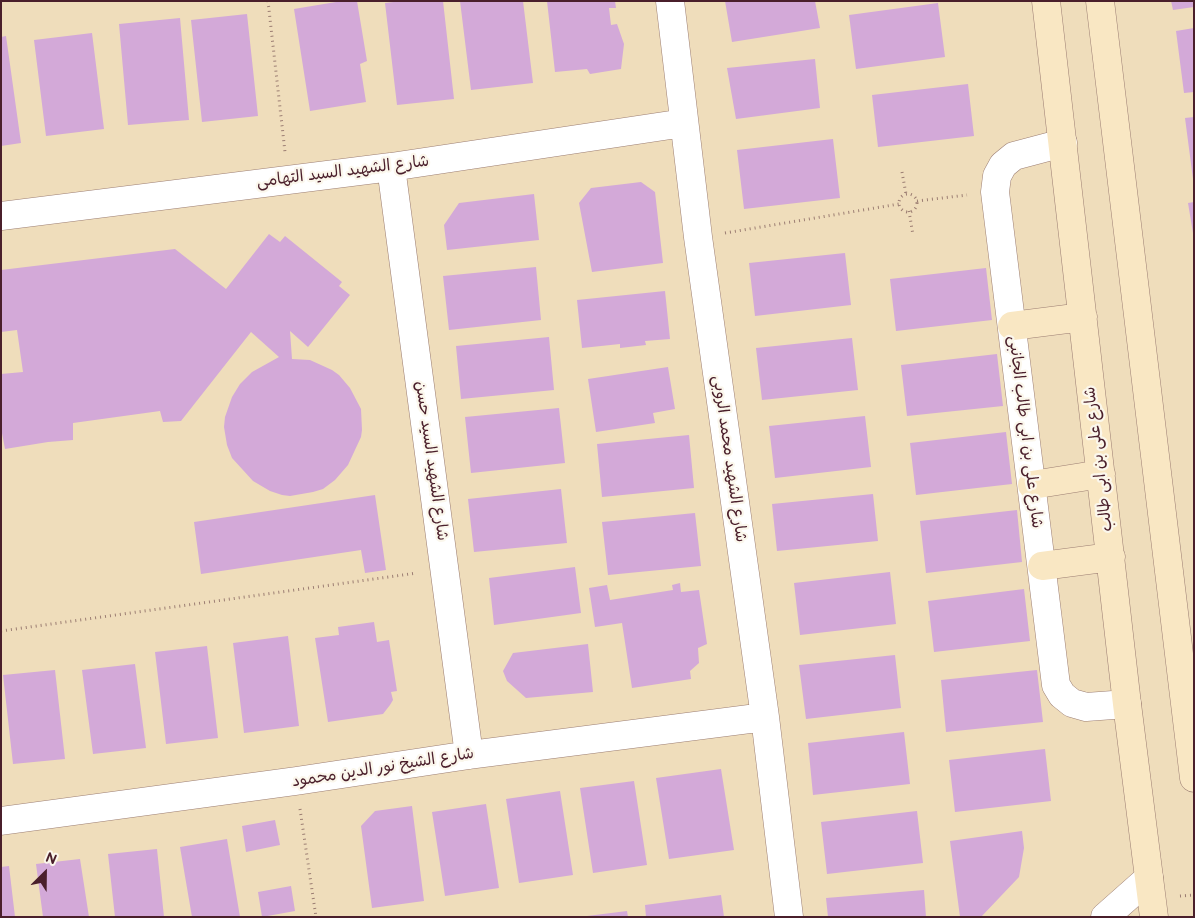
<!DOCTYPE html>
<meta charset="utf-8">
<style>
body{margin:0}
#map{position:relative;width:1195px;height:918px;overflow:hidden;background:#efddbb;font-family:"Balsamiq Sans",sans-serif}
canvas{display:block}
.frame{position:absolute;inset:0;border:2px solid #4a1f2b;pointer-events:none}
.north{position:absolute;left:20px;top:848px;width:50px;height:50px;-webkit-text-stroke:4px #fbf7ec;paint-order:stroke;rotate:23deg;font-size:14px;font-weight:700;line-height:20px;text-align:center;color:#4a1f2b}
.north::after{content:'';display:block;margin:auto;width:18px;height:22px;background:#4a1f2b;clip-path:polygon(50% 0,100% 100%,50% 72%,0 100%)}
</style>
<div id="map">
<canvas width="1195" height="918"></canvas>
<div class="frame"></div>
<div class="north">N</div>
</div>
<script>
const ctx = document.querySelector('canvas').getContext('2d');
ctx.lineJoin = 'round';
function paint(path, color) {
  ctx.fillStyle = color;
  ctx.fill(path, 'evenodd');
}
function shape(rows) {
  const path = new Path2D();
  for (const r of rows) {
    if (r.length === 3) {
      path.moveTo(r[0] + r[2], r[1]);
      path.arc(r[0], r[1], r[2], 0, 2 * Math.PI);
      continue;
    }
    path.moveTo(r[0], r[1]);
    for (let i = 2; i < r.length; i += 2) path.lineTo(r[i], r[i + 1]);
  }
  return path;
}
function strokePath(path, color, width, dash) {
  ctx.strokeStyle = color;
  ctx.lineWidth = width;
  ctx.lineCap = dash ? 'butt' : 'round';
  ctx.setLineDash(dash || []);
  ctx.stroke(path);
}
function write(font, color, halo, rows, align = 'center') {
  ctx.font = font + ' "Balsamiq Sans","Playpen Sans Arabic",sans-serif';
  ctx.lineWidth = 4.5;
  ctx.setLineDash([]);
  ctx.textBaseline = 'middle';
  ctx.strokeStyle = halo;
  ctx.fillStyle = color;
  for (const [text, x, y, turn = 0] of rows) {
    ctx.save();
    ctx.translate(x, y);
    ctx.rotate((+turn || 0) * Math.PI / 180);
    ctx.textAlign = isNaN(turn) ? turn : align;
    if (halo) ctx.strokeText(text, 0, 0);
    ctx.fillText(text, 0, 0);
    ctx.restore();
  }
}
paint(shape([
 [342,1,357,1,367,61,360,64,366,102,310,111,294,9],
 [402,1,443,1,454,99,397,105,385,3],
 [460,1,523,1,533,83,471,90],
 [547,1,615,1,616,8,609,8,611,25,617,24,624,44,621,69,590,74,587,69,555,72],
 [725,1,815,1,820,28,732,42],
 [1171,1,1194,1,1194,7,1173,10],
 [938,3,945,57,856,69,849,15],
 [247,14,258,116,202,122,191,20],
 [180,18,189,120,128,125,119,24],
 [1194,28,1194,92,1184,93,1176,31],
 [92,33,104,129,46,136,34,40],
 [6,36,21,143,1,146,1,37],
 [815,59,820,108,736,119,727,68],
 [968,84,974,136,878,147,872,95],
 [1194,117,1194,179,1193,179,1185,118],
 [833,139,840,198,744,209,737,150],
 [641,182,655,192,663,263,592,272,579,203,591,188],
 [534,194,539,240,447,250,444,225,459,203],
 [1194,202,1194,233,1193,233,1188,203],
 [269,234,280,242,285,236,342,282,339,286,350,295,308,347,290,331,292,359,310,360,332,370,339,375,350,388,361,409,362,430,361,437,348,465,335,480,323,489,313,492,290,496,282,495,270,491,253,481,232,458,227,445,224,427,225,417,232,397,240,384,252,372,279,357,251,332,181,421,163,422,160,411,73,423,73,440,48,442,5,449,1,428,1,374,23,372,17,330,1,332,1,270,175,249,226,289],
 [845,253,851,305,755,316,749,263],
 [536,267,541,320,449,330,443,276],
 [986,268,992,320,896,331,890,279],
 [665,291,670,339,645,341,646,345,620,348,620,344,582,348,577,300],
 [549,337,554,390,461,399,456,346],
 [852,338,858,390,762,400,756,348],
 [997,354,1003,406,907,416,901,365],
 [668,367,675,409,653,413,655,423,596,432,588,379],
 [559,408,565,463,471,473,465,417],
 [865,416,871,467,775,478,769,426],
 [1006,432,1012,484,916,495,910,443],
 [689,435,694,488,602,497,597,444],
 [561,489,567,543,474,552,468,499],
 [873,494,878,541,777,551,772,504],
 [375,495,386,570,365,573,361,550,201,574,194,522],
 [1017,510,1022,562,926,573,920,521],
 [695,513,701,566,608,575,602,522],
 [575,567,581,613,494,625,489,578],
 [890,572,896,624,800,635,794,583],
 [680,583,681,592,699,590,707,644,698,648,699,663,690,671,691,679,632,688,622,623,595,627,589,588,607,585,610,600,673,590,672,585],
 [1024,589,1030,641,934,652,928,601],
 [374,622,377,642,389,640,397,691,391,692,393,700,390,705,383,714,328,722,315,638,339,635,338,627],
 [288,636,299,726,244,733,233,643],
 [588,644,593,692,526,698,507,681,503,671,513,653],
 [207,646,218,738,166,744,155,652],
 [895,655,901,708,806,719,799,665],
 [135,664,146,748,93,754,82,670],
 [55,670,65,759,13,764,3,675],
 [1037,670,1043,722,946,732,941,680],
 [904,732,910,784,813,795,808,743],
 [1045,749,1051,801,955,812,949,760],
 [721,769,734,850,669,859,656,778],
 [634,781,647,865,593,873,580,788],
 [560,791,573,875,519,883,506,799],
 [486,804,499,888,445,896,432,812],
 [412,806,424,901,372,908,361,826,375,811],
 [917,811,923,863,827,874,821,822],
 [275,820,280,845,246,852,242,826],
 [1022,831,1024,848,1019,877,981,917,960,917,950,841],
 [227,839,240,917,192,917,180,847],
 [157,849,164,917,115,917,108,854],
 [80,859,89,917,43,917,36,864],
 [9,866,15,917,1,917,1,867],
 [291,886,295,911,262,917,258,892],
 [924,890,926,917,828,917,826,898],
 [721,895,724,917,646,917,645,905],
 [627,911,628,917,587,917,587,916]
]), '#d3a9d8');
const minor = shape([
 [670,1,698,237,765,717,789,917],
 [1063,143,1014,156,1003,165,997,176,995,192,1056,685,1062,695,1072,703,1086,707,1127,704],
 [391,167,469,755],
 [1,216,391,167,684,123],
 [1,821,296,781,469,755,765,717],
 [1105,917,1149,878]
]);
const secondary = shape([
 [1046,1,1127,704,1154,917],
 [1100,1,1194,778],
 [1012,326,1083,317],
 [1032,485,1101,474],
 [1042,566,1111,557]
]);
strokePath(minor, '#9c7e73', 29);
strokePath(secondary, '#9c7e73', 29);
strokePath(shape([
 [268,1,285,152],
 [902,172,906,194],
 [908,203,9],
 [917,201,967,195],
 [909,211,913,235],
 [725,233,899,204],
 [1,631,417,573],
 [300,809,316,917],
 [1180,896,1194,895]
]), '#9c7e73', 3, [1, 4]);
strokePath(minor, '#fff', 28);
strokePath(secondary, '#f9e7c3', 28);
write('16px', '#4a1f2b', '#fbf7ec', [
 ["شارع الشهيد السيد التهامى",343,172,-7],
 ["شارع على بن ابى طالب الجانبى",1025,432,83],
 ["شارع الشهيد محمد الروبى",729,459,82],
 ["شارع على بن ابى طالب",1099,459,-97],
 ["شارع الشهيد السيد حسن",431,461,82],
 ["شارع الشيخ نور الدين محمود",383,768,-9]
]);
</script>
